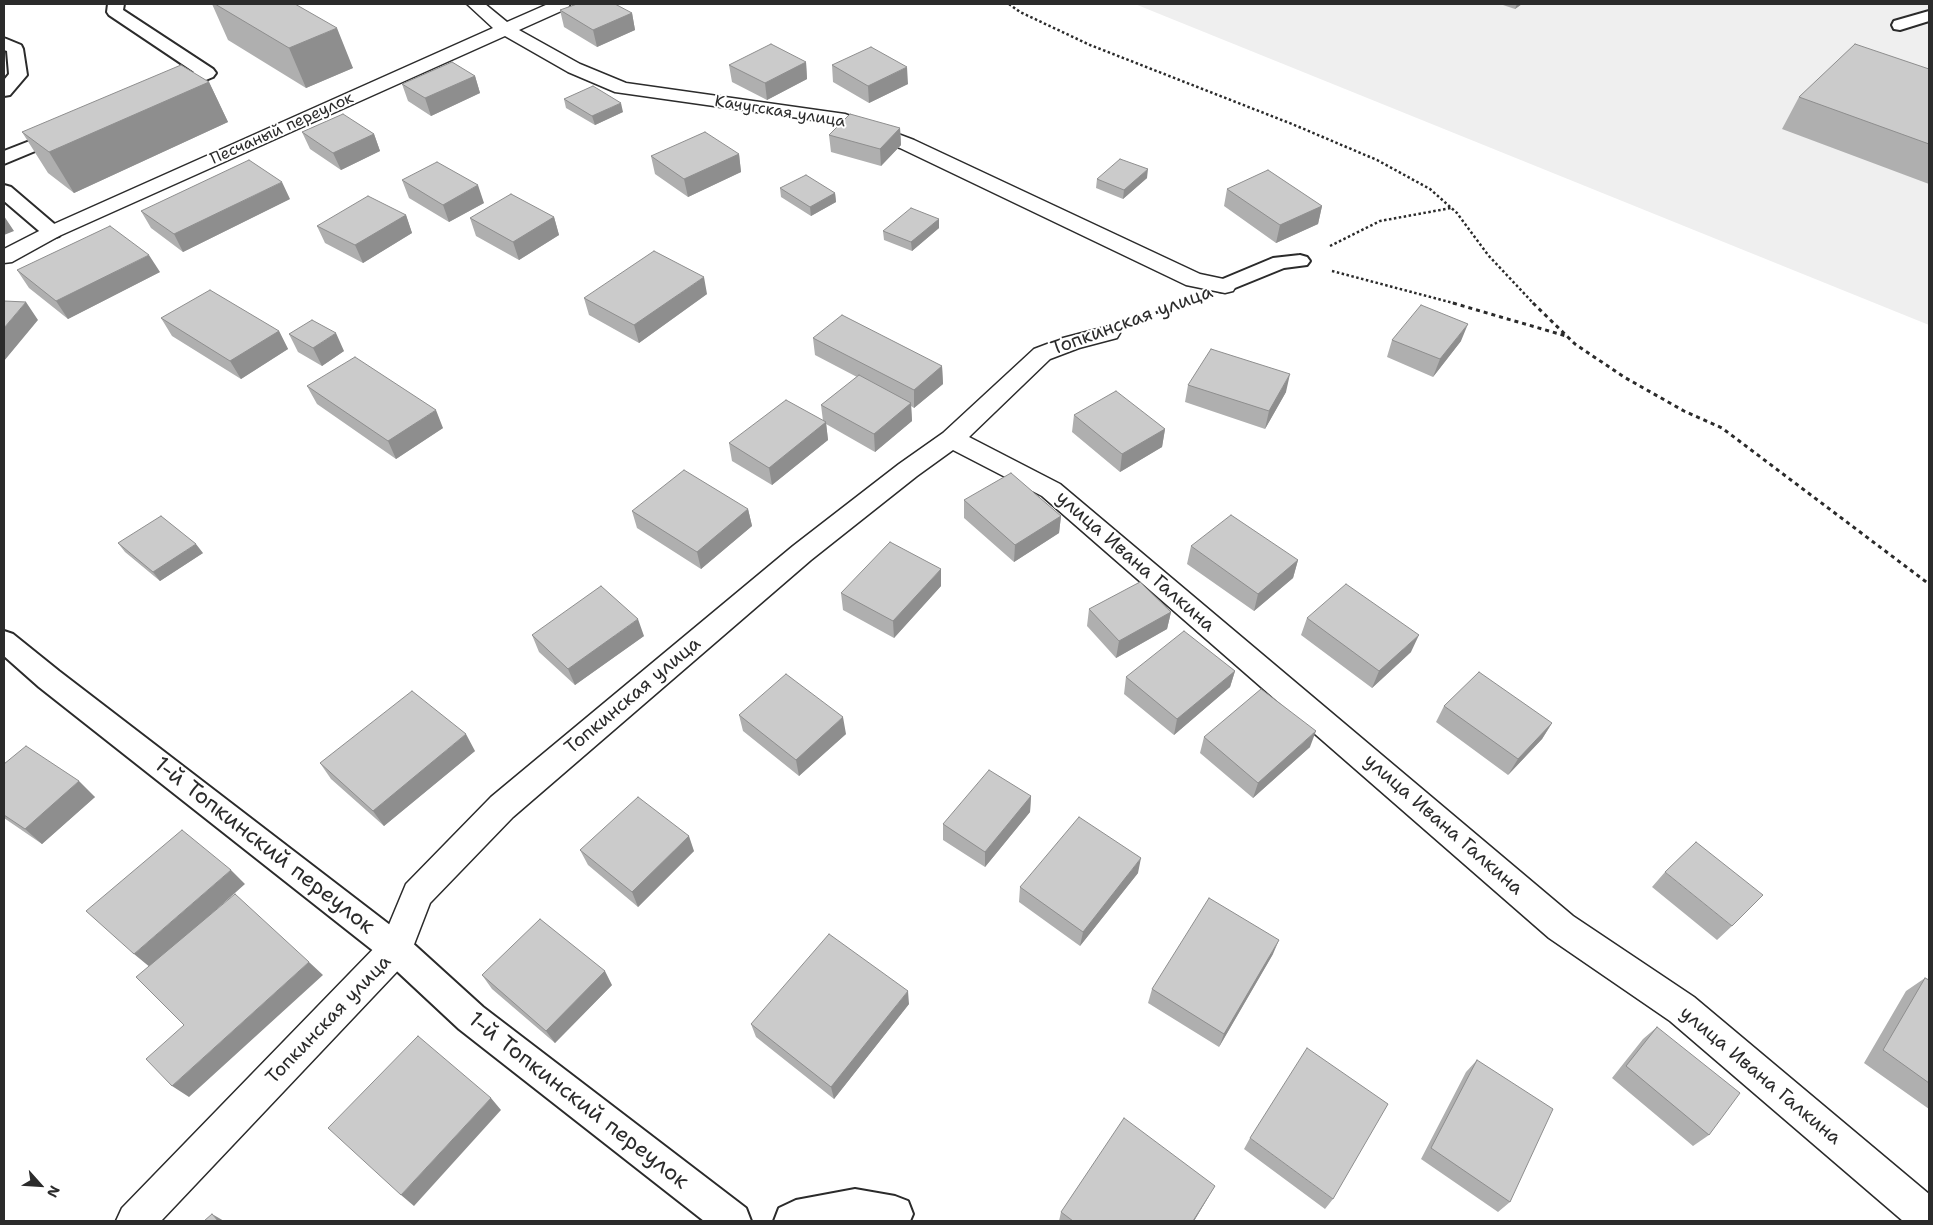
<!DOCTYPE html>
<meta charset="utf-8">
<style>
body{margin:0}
#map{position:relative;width:1933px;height:1225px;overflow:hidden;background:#fff;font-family:"Shantell Sans",sans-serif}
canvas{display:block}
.frame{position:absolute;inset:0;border:5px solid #2b2b2b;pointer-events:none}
.north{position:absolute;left:15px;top:1160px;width:50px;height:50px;-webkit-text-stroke:4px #fff;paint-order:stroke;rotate:116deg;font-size:14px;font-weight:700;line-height:20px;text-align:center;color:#2b2b2b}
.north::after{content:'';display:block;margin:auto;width:18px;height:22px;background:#2b2b2b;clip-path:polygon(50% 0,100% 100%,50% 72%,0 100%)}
</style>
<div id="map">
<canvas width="1933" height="1225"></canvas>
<div class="frame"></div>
<div class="north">N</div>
</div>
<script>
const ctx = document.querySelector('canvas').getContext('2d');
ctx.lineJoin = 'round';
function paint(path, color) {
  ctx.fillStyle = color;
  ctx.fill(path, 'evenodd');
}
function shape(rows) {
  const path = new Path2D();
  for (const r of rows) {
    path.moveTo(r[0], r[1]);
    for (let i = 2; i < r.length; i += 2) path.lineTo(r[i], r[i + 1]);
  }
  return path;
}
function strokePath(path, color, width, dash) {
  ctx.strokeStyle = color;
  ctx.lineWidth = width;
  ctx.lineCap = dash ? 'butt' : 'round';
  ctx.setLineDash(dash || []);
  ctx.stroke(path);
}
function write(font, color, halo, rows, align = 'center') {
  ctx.font = font + ' "Shantell Sans",sans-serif';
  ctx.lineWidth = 4;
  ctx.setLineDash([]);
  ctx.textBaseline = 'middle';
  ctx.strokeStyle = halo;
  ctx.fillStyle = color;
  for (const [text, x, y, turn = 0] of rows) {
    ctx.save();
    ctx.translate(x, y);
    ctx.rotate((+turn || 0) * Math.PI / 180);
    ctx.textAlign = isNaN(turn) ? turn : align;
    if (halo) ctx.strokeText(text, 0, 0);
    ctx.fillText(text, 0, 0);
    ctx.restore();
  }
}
paint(shape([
 [1135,4,1929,4,1929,325,1162,15]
]), '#efefef');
const service = shape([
 [108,4,124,4,123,10,213,69,216,73,213,77,172,94,166,95,160,94,157,90,160,86,194,72,109,15,107,12,108,4],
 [1929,11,1929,21,1900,30,1894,29,1892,25,1894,21,1929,11],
 [4,38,21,45,23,49,27,75,10,95,4,96,4,80,9,74,7,51,4,50,4,38],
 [63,128,69,129,72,133,69,137,4,164,4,151,63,128],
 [4,185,11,187,59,228,62,232,59,236,52,238,45,236,4,201,4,185],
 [1300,255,1307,257,1310,261,1307,265,1284,268,1225,292,1218,291,1215,286,1218,281,1273,258,1300,255],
 [4,631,13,634,59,671,407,938,483,1007,746,1208,751,1221,704,1221,459,1029,385,960,39,687,4,656,4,631],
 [855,1189,895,1196,908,1201,913,1214,910,1221,774,1221,779,1208,796,1200,855,1189]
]);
const minor = shape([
 [467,4,485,4,507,22,548,4,570,4,568,8,519,30,580,64,626,83,845,114,914,140,1200,274,1233,281,1236,286,1233,291,1225,293,1186,285,900,148,834,123,615,92,568,72,505,36,59,236,12,262,4,263,4,249,45,228,493,28,467,4],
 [1109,326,1117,328,1120,333,1117,338,1079,348,1050,359,969,437,1060,484,1573,916,1694,997,1929,1194,1929,1221,1903,1221,1670,1021,1549,938,1042,496,953,450,917,476,811,560,513,817,430,903,408,960,161,1221,116,1221,122,1208,383,939,406,884,491,797,793,546,899,464,943,433,1034,349,1063,338,1109,326]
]);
strokePath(service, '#2b2b2b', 4);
strokePath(minor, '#2b2b2b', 3);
strokePath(shape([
 [1009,4,1020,12,1090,45,1292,124,1377,160,1430,189,1457,213,1488,255,1534,304],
 [1330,246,1380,221,1451,208],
 [1332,271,1457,304]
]), '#2b2b2b', 2.5, [2.5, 2.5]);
strokePath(shape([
 [1453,303,1566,336],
 [1533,303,1575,344,1624,377,1684,411,1722,428,1929,584],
 [1141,319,1173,306]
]), '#2b2b2b', 3, [4, 4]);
paint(service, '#fff');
paint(minor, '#fff');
paint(shape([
 [212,4,295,4,353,68,306,88,228,40],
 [1500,4,1522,4,1515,9],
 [560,10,632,13,635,30,597,47,564,27],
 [806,62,807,79,767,100,732,82,729,65],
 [832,65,908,84,869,103,833,82],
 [1929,69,1929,184,1782,129,1799,97],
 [475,76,480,93,431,116,408,101,402,84],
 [209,82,228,122,74,193,48,173,22,132],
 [564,99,623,112,595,125,566,108],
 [900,128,901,145,881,166,831,152,829,135],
 [302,132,374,134,380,151,341,170,310,149],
 [739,154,741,172,688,197,655,174,651,156],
 [1147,178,1123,199,1096,188,1097,179],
 [402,180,484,203,449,222,409,198],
 [780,188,835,193,836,202,811,216,781,197],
 [1227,189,1322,206,1318,224,1276,243,1224,206],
 [290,199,183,252,151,228,141,211],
 [406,215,412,233,363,263,325,243,317,226],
 [554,217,559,235,519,260,476,236,470,218],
 [939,219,939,228,912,251,884,240,883,231],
 [17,270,160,272,68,319,29,288],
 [707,294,639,343,589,315,584,298],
 [161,318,279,331,288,349,241,379,172,336],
 [289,334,344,351,322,366,298,352],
 [813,338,942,366,943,384,914,408,911,406,912,421,875,452,826,424,828,440,772,485,732,461,729,443,823,421,821,405,857,377,815,355],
 [1392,340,1461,341,1433,377,1387,357],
 [1188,385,1286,392,1265,429,1185,402],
 [307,386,443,428,396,459,317,404],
 [1074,415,1165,429,1162,447,1120,472,1072,432],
 [964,500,1061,516,1059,533,1014,562,964,518],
 [748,509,752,526,701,569,637,528,632,511],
 [118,543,203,553,160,581,125,552],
 [1191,546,1298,560,1293,578,1254,611,1187,564],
 [941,586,894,638,843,610,841,593],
 [1089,609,1171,612,1167,629,1116,658,1087,626],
 [1307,618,1411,652,1372,688,1301,635],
 [532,635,644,636,575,685,539,652],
 [1235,671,1230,687,1174,735,1124,694,1126,677],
 [1444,706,1552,723,1542,739,1508,775,1436,722],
 [739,715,846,734,799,776,743,731],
 [1204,737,1310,747,1253,798,1200,753],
 [475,751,384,826,331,779,320,763],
 [4,764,95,797,42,844,4,818],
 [1031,796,1030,812,985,867,943,840,943,824],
 [580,850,694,851,638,907,588,865],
 [1665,872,1732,926,1717,940,1652,887],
 [1138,873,1080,946,1019,902,1020,887],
 [1273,954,1219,1047,1148,1003,1152,989],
 [482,975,612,985,555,1043,492,989],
 [1925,978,1929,980,1929,1109,1864,1063,1906,991],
 [909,1004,834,1099,756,1037,751,1024],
 [1657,1027,1709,1135,1693,1146,1612,1078,1643,1039],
 [1477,1060,1510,1202,1498,1212,1421,1159,1466,1072],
 [1250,1138,1333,1199,1325,1209,1244,1149],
 [1209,1196,1194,1221,1059,1221,1061,1212]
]), '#afafaf');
paint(shape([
 [1517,4,1522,4,1515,9],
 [632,13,635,30,597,47,593,30],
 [337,28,353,68,306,88,289,48],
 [806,62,807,79,767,100,765,83],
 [907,67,908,84,869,103,868,86],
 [475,76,480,93,431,116,425,98],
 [209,82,228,122,74,193,49,152],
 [621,103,623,112,595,125,592,116],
 [900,128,901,145,881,166,880,149],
 [374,134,380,151,341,170,333,153],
 [739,154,741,172,688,197,684,179],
 [1148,169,1147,178,1123,199,1124,190],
 [282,182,290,199,183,252,174,234],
 [478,185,484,203,449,222,443,205],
 [835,193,836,202,811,216,810,207],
 [1322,206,1318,224,1276,243,1280,225],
 [406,215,412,233,363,263,355,245],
 [4,216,14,231,4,235],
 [554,217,559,235,519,260,513,242],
 [939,219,939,228,912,251,911,242],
 [149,255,160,272,68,319,56,301],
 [704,277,707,294,639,343,634,325],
 [26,302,38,320,4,361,4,328],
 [1468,324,1461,341,1433,377,1440,359],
 [279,331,288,349,241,379,230,361],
 [336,333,344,351,322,366,313,348],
 [942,366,943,384,914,408,914,390],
 [1290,374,1286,392,1265,429,1269,411],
 [911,403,912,421,875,452,874,434],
 [436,410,443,428,396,459,388,441],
 [826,422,828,440,772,485,769,468],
 [1165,429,1162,447,1120,472,1122,454],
 [748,509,752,526,701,569,697,552],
 [1061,516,1059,533,1014,562,1015,545],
 [196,544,203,553,160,581,153,572],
 [1298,560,1293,578,1254,611,1258,594],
 [941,569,941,586,894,638,893,621],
 [1171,612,1167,629,1116,658,1119,641],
 [638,619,644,636,575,685,568,669],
 [1419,635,1411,652,1372,688,1379,671],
 [1235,671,1230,687,1174,735,1177,719],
 [843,717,846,734,799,776,796,760],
 [1552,723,1542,739,1508,775,1518,759],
 [1316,731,1310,747,1253,798,1258,783],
 [466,734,475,751,384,826,373,811],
 [79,781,95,797,42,844,25,829],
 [1031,796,1030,812,985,867,985,852],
 [689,836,694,851,638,907,632,892],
 [1141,858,1138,873,1080,946,1083,932],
 [231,870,245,884,151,968,134,954],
 [1279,940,1273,954,1219,1047,1224,1034],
 [309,962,323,975,189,1097,172,1086],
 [605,971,612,985,555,1043,546,1031],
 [908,991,909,1004,834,1099,831,1087],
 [491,1098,501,1110,414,1206,401,1195],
 [1215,1186,1194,1221,1193,1221],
 [212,1214,224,1221,218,1221]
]), '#8e8e8e');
const building = shape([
 [215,4,295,4,337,28,289,48,215,4],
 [577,4,615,4,632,13,593,30,560,10,577,4],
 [771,44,806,62,765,83,729,65,771,44],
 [1855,44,1929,69,1929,144,1799,97,1855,44],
 [871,47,907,67,868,86,832,65,871,47],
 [452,62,475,76,425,98,402,84,452,62],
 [181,65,209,82,49,152,22,132,181,65],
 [593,86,621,103,592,116,564,99,593,86],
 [343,114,374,134,333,153,302,132,343,114],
 [850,114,900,128,880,149,829,135,850,114],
 [705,132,739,154,684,179,651,156,705,132],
 [1120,159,1148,169,1124,190,1097,179,1120,159],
 [249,160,282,182,174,234,141,211,249,160],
 [437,162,478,185,443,205,402,180,437,162],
 [1268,170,1322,206,1280,225,1227,189,1268,170],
 [806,175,835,193,810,207,780,188,806,175],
 [511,194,554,217,513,242,470,218,511,194],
 [368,196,406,215,355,245,317,226,368,196],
 [911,208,939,219,911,242,883,231,911,208],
 [110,226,149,255,56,301,17,270,110,226],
 [654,251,704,277,634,325,584,298,654,251],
 [210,290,279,331,230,361,161,318,210,290],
 [4,301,26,302,4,328,4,301],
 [1421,305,1468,324,1440,359,1392,340,1421,305],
 [842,315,942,366,914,390,813,338,842,315],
 [312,320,336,333,313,348,289,334,312,320],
 [1211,349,1290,374,1269,411,1188,385,1211,349],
 [355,357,436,410,388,441,307,386,355,357],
 [859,375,911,403,874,434,821,405,859,375],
 [1116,391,1165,429,1122,454,1074,415,1116,391],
 [786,400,826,422,769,468,729,443,786,400],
 [684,470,748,509,697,552,632,511,684,470],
 [1011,473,1061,516,1015,545,964,500,1011,473],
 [1231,515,1298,560,1258,594,1191,546,1231,515],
 [161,516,196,544,153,572,118,543,161,516],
 [890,542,941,569,893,621,841,593,890,542],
 [1140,582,1171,612,1119,641,1089,609,1140,582],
 [1346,584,1419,635,1379,671,1307,618,1346,584],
 [601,586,638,619,568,669,532,635,601,586],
 [1184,631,1235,671,1177,719,1126,677,1184,631],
 [1479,672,1552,723,1518,759,1444,706,1479,672],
 [786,674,843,717,796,760,739,715,786,674],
 [1261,689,1316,731,1258,783,1204,737,1261,689],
 [412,691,466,734,373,811,320,763,412,691],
 [26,746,79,781,25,829,4,815,4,764,26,746],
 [989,770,1031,796,985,852,943,824,989,770],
 [638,797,689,836,632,892,580,850,638,797],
 [1079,817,1141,858,1083,932,1020,887,1079,817],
 [182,830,231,870,134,954,86,911,182,830],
 [1696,842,1763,895,1732,926,1665,872,1696,842],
 [235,894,309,962,172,1086,146,1059,184,1025,136,977,235,894],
 [1209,898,1279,940,1224,1034,1152,989,1209,898],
 [540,919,605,971,546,1031,482,975,540,919],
 [829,934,908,991,831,1087,751,1024,829,934],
 [1925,978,1929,980,1929,1083,1883,1050,1925,978],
 [1657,1027,1740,1093,1709,1135,1626,1066,1657,1027],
 [418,1036,491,1098,401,1195,328,1128,418,1036],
 [1307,1048,1388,1104,1333,1199,1250,1138,1307,1048],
 [1477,1060,1553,1109,1510,1202,1431,1148,1477,1060],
 [1124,1118,1215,1186,1193,1221,1073,1221,1061,1212,1124,1118],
 [212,1214,218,1221,204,1221,212,1214]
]);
paint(building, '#cbcbcb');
strokePath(building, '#8e8e8e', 1);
write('16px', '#2b2b2b', '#fff', [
 ["Качугская улица",780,112,9],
 ["Песчаный переулок",282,129,-24]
]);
write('19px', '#2b2b2b', '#fff', [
 ["Топкинская улица",1132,321,-20],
 ["улица Ивана Галкина",1135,562,41],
 ["Топкинская улица",633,696,-40],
 ["улица Ивана Галкина",1443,825,41],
 ["Топкинская улица",329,1020,-46],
 ["улица Ивана Галкина",1760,1076,40]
]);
write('22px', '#2b2b2b', '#fff', [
 ["1-й Топкинский переулок",264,846,38],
 ["1-й Топкинский переулок",578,1101,38]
]);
</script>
